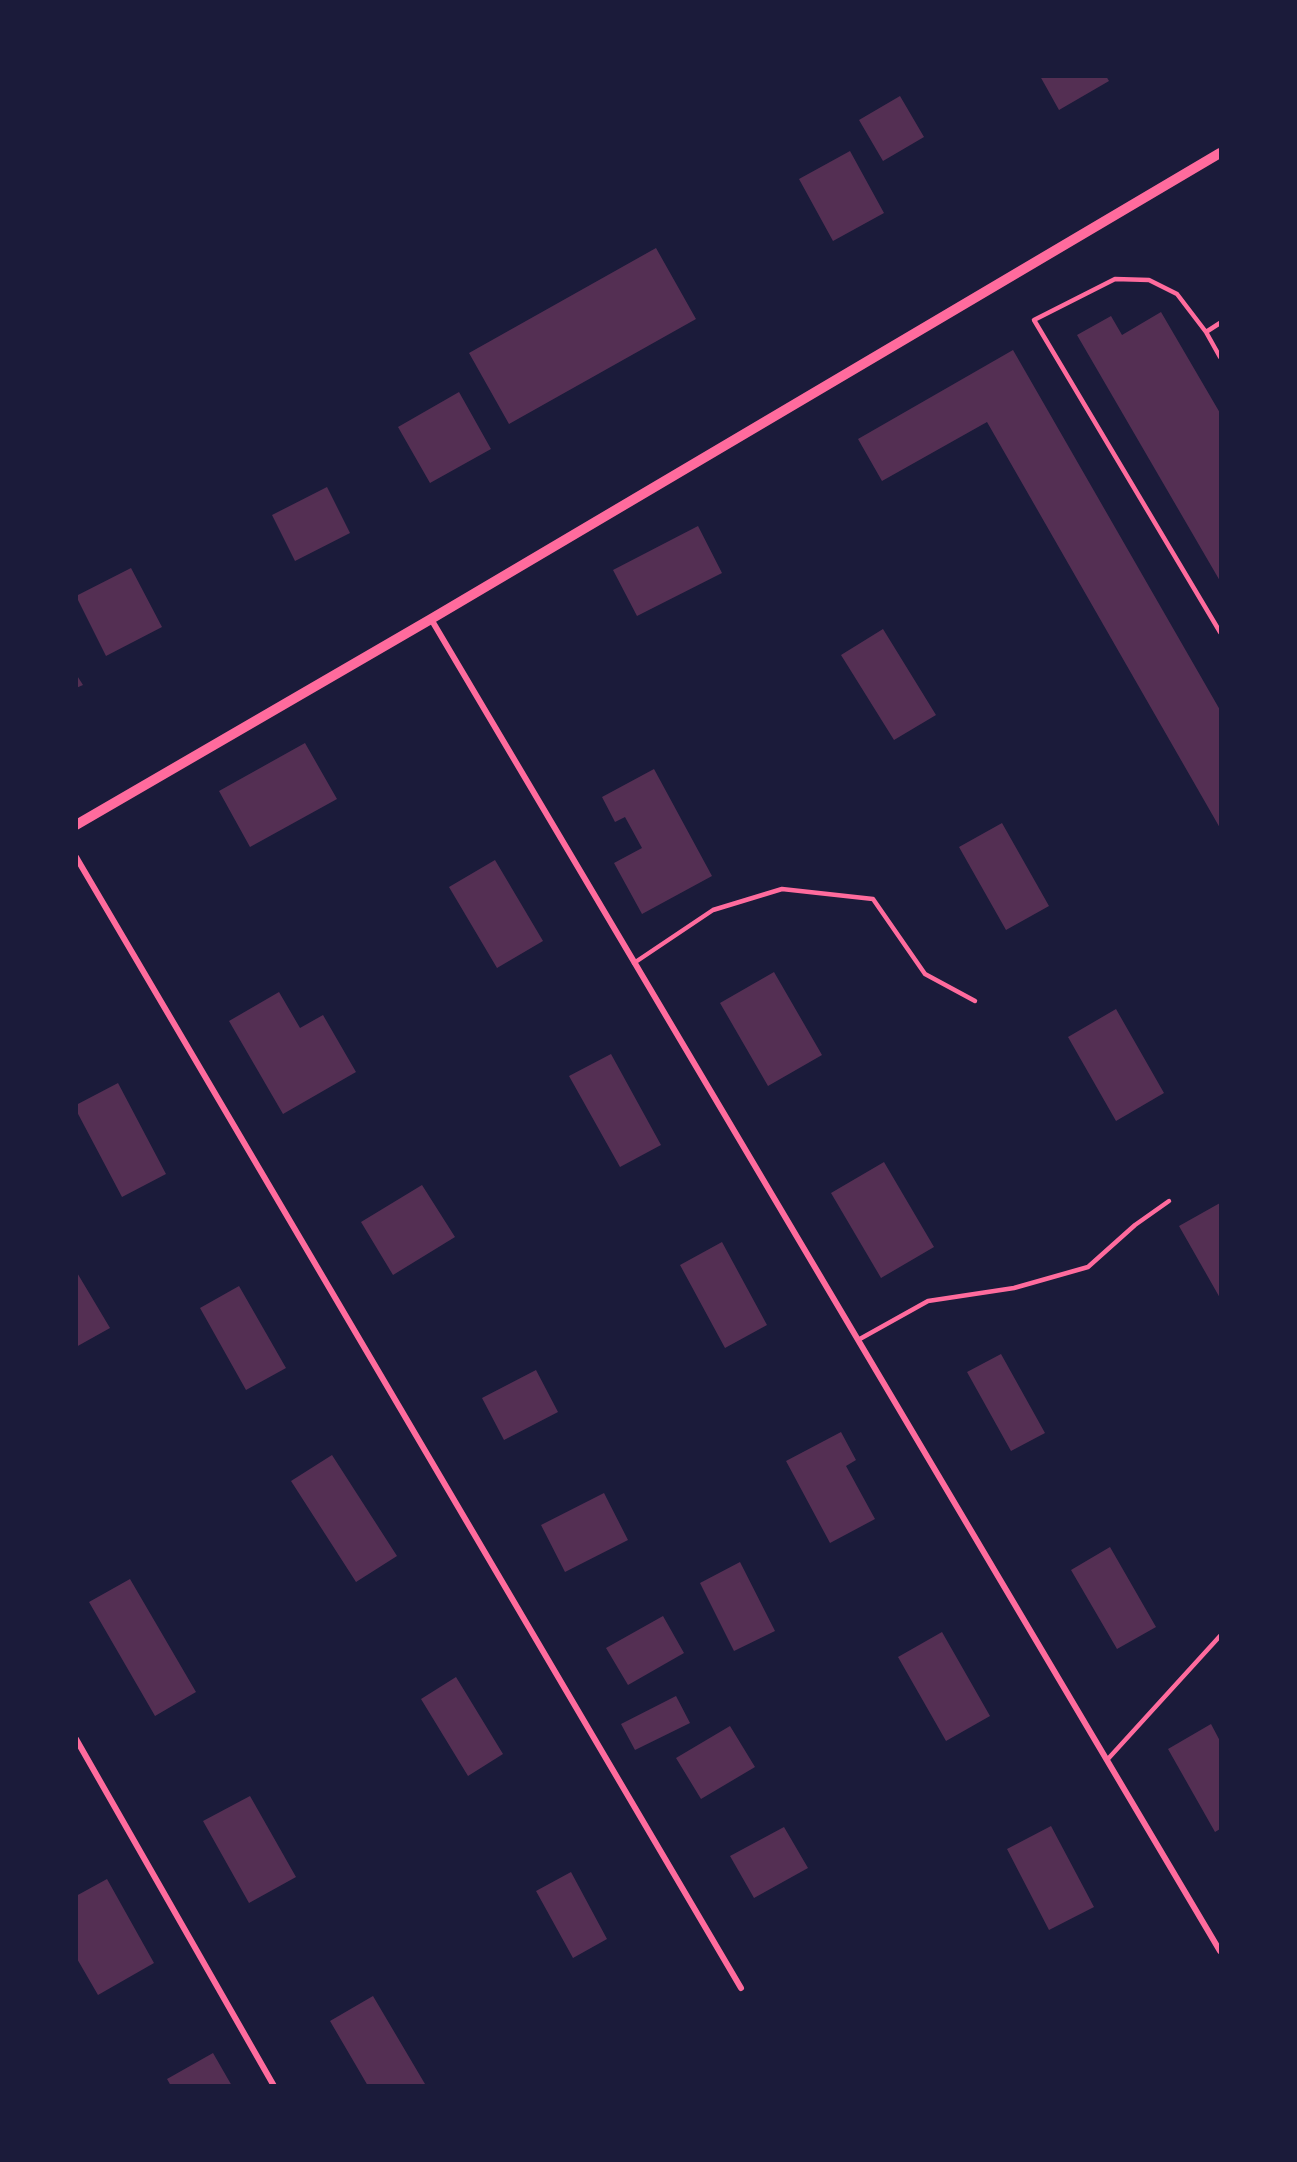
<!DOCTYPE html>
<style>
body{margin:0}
#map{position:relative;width:1297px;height:2162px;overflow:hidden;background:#1b1b3a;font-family:"Source Sans 3",sans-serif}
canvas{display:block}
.frame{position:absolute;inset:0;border:78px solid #1b1b3a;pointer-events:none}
</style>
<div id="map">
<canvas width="1297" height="2162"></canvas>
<div class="frame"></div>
</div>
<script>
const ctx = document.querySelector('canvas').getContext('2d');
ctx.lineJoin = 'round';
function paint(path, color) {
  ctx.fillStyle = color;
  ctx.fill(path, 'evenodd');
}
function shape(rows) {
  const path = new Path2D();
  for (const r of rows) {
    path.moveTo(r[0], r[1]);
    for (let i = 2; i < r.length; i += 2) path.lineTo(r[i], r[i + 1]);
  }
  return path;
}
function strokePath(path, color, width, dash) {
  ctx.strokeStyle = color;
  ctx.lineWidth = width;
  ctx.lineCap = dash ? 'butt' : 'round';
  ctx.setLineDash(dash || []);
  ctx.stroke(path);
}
paint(shape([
 [1040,76,1106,76,1109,81,1059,110],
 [900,96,924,137,883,161,859,120],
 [850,151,884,213,833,241,799,179],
 [656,248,696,319,509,424,469,353],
 [1161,312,1220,413,1220,581,1077,335,1111,316,1122,335],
 [1013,350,1220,710,1220,828,987,422,882,481,858,439],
 [459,392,491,449,430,483,398,427],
 [327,487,350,533,295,561,272,515],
 [698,526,722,573,637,616,613,570],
 [131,568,162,627,106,656,76,596],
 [883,629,936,715,894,740,841,655],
 [76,674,83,685,76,688],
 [305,743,337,799,250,847,219,791],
 [654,769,712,876,642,914,614,863,642,848,625,817,615,822,602,797],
 [1002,823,1049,906,1006,930,959,847],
 [495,860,543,941,497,968,449,887],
 [774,972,822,1055,768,1086,720,1003],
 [279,992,300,1028,323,1015,356,1072,283,1114,229,1021],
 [1116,1009,1164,1093,1116,1121,1068,1037],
 [611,1054,661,1145,620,1167,569,1076],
 [118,1083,166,1174,122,1197,76,1110,76,1105],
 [884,1162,934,1247,881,1278,831,1193],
 [422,1185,455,1237,393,1275,361,1222],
 [1220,1203,1220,1298,1179,1226],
 [722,1242,767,1325,725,1348,680,1265],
 [76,1271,110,1328,76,1347],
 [239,1286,286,1368,246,1390,200,1308],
 [1001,1354,1045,1433,1011,1451,967,1372],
 [536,1370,558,1412,504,1440,482,1398],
 [841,1432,856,1460,846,1466,875,1519,830,1543,786,1461],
 [332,1455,397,1556,356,1582,291,1481],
 [604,1493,628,1540,565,1572,541,1525],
 [1110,1547,1156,1627,1117,1649,1071,1570],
 [740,1562,775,1631,734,1651,700,1583],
 [130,1579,196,1692,155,1716,89,1602],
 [663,1616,684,1653,628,1685,606,1648],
 [942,1632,990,1716,946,1741,898,1657],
 [456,1677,503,1754,468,1776,421,1699],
 [676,1696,690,1723,635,1750,621,1724],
 [1211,1724,1220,1741,1220,1829,1215,1832,1168,1749],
 [730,1726,755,1767,701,1799,676,1758],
 [250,1796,296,1877,249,1903,203,1821],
 [1051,1826,1094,1907,1049,1930,1007,1849],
 [784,1827,808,1868,754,1898,730,1856],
 [571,1872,607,1939,573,1958,536,1891],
 [107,1879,154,1963,98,1995,76,1957,76,1896],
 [373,1996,425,2084,423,2086,368,2086,330,2021],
 [213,2053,232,2086,171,2086,167,2079]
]), '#542f53');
strokePath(shape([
 [1220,323,1206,332,1220,357],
 [1206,332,1177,294,1149,280,1115,279,1034,320,1220,632],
 [634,963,713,910,782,889,873,899,925,974,975,1001],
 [858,1340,928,1301,1014,1288,1088,1267,1135,1225,1169,1201],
 [1107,1760,1220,1636]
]), '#ff6b9d', 4.5);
strokePath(shape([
 [431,619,1220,1951],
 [76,857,741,1988],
 [76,1739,274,2086]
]), '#ff6b9d', 6);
strokePath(shape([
 [76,825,431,619,1220,153]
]), '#ff6b9d', 10);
</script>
